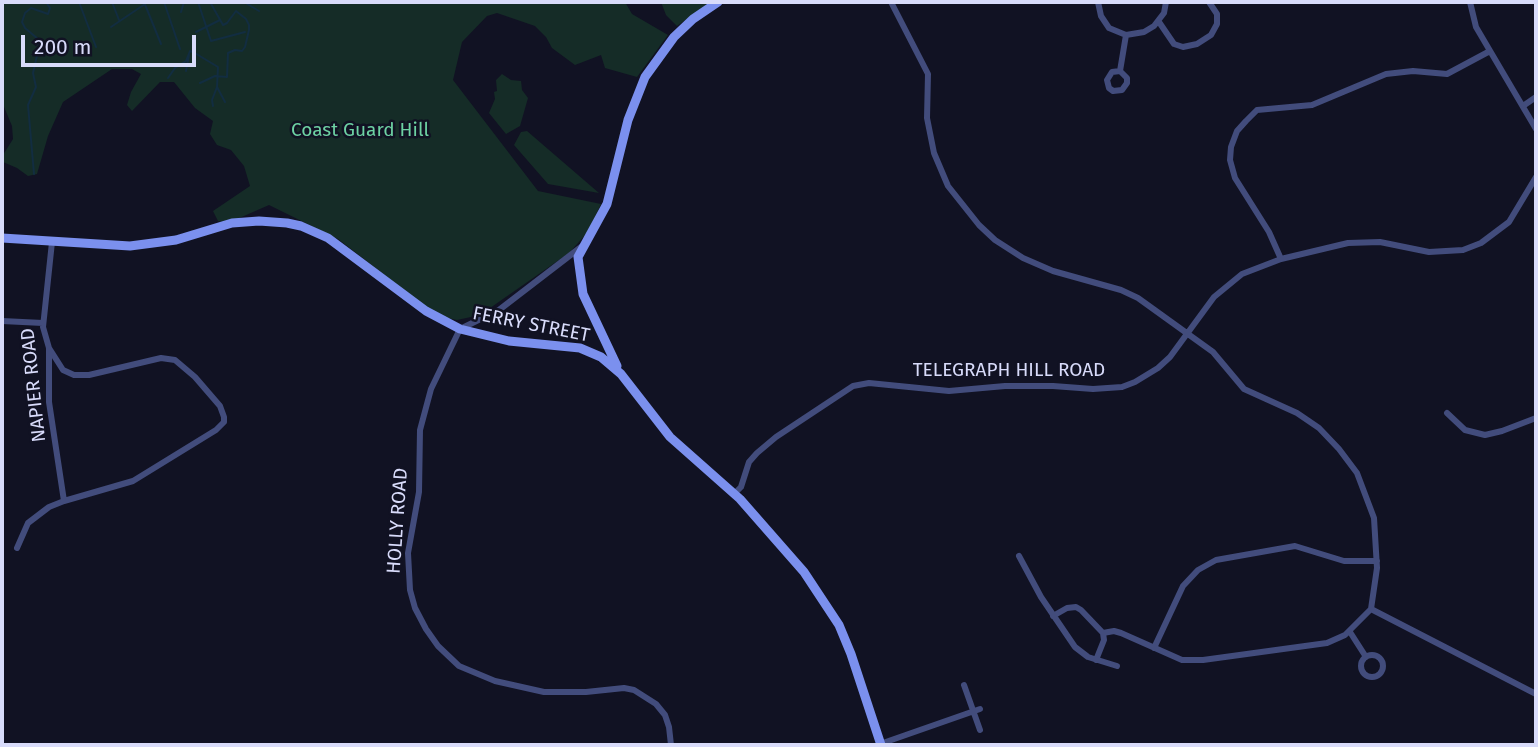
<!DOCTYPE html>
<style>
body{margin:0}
#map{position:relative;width:1538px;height:747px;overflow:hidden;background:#111223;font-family:"Fira Sans",sans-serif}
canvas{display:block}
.frame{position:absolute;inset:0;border:4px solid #d8dbfa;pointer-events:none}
.scale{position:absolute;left:21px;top:35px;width:175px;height:32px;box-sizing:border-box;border:4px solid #d8dbfa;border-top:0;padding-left:9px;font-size:21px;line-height:24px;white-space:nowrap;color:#d8dbfa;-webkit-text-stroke:5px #111223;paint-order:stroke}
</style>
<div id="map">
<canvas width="1538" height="747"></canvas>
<div class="frame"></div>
<div class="scale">200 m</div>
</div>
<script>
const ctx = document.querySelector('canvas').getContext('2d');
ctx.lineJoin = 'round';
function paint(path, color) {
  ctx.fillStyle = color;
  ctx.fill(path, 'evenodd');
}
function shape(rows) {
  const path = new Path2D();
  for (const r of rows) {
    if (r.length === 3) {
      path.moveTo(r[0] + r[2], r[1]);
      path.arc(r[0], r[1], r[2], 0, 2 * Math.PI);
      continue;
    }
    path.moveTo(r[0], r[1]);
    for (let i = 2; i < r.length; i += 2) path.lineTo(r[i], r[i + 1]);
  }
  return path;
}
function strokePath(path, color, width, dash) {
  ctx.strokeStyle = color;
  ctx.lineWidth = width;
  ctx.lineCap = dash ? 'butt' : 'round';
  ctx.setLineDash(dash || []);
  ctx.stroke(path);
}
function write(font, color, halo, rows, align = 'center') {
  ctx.font = font + ' "Fira Sans",sans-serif';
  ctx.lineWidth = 5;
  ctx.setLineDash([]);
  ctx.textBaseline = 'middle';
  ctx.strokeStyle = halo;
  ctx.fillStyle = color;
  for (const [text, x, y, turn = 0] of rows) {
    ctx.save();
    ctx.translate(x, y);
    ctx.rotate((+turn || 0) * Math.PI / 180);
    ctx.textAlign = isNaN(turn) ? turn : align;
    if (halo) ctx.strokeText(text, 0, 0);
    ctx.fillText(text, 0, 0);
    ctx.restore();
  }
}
paint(shape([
 [2,2,625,2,632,14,668,35,637,77,605,68,601,55,575,65,552,48,546,37,535,26,497,13,487,16,462,42,453,80,538,191,601,204,587,233,569,253,480,315,457,320,438,316,338,239,269,205,228,223,218,221,213,211,250,186,244,166,231,150,217,145,210,134,213,121,195,108,174,82,160,82,132,111,127,105,131,92,141,74,132,69,112,69,63,102,48,136,37,174,28,176,17,168,3,162,3,155,13,139,12,126,2,102],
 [661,2,710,2,677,26,666,15],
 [502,74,511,80,521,81,522,90,528,98,520,126,506,134,489,113,495,99,494,92,497,91,496,80],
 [527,131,599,193,548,184,514,145,521,132]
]), '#152c27');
strokePath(shape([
 [79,2,96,47],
 [112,2,119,20],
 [144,2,161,44],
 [164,2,180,49],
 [198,2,211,41,245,32],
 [244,2,259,11],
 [181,12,184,2],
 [111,27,145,4],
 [196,32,220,20],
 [186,71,189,55],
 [168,78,175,68,186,61,190,51,193,52,218,67,217,87,225,102],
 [200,83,215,76,227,77,228,53,235,50,242,51,245,47,249,30,249,25,246,19,236,11,227,23,223,25,210,2],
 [213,106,212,100,217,87],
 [34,174,28,105,36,87,33,73,39,47,38,39,25,28,22,22,25,13,31,8,48,14,50,8,46,2]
]), '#122d41', 2);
strokePath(shape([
 [891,2,928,74,927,118,934,153,948,186,979,225,995,240,1023,258,1053,271,1121,290,1138,298,1213,352,1244,389,1297,413,1319,428,1339,449,1357,473,1374,518,1377,568,1371,609,1345,635,1327,643,1203,660,1182,660,1121,633,1114,631,1103,633,1081,610,1076,607,1067,608,1053,616],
 [1098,2,1101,16,1109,28,1126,35,1144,32,1154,26,1164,13,1166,2],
 [1470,2,1476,27,1536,129],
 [1159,22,1174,44,1183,47,1197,44,1211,35,1217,24,1217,14,1209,2],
 [1120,71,1127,78,1127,83,1122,90,1113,91,1109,88,1107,80,1112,72,1120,71,1126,35],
 [1523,106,1536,97],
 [581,247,499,310,460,329,431,389,420,430,419,492,408,553,410,590,415,608,426,629,438,646,459,666,495,681,544,692,586,692,624,688,634,690,656,704,665,715,669,727,671,745],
 [1281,259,1269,232,1235,178,1230,160,1231,147,1237,131,1246,121,1257,110,1312,105,1386,74,1413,71,1447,74,1490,51],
 [2,321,43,323],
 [49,348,63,370,74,375,89,375,161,358,175,360,195,377,220,406,224,417,224,422,216,430,133,481,64,501],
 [1447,413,1465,430,1485,435,1502,431,1536,418],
 [734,494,741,487,749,462,757,453,776,437,853,386,869,383,949,391,1005,386,1053,386,1093,389,1122,387,1135,382,1158,368,1170,357,1214,297,1242,274,1281,259,1348,243,1380,242,1429,252,1463,250,1481,243,1509,222,1536,177],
 [17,548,28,523,49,507,64,501,49,402,49,348,43,327,52,242],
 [1019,556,1041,597,1075,647,1088,657,1117,666],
 [1371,609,1536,694],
 [1350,632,1366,657],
 [1154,648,1183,586,1198,570,1216,560,1295,546,1344,561,1377,561],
 [1372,666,11],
 [1096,660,1104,640,1103,633],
 [964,685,980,730],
 [880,744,980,709]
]), '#424c7c', 6);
strokePath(shape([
 [2,238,130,246,176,240,232,223,259,221,287,223,301,226,328,238,426,311,460,329,509,341,580,348,601,357,621,374,670,437,740,499,804,572,839,625,851,654,881,745],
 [617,366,583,294,578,257,607,204,628,120,645,77,674,37,693,19,718,2]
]), '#7b90ee', 9);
write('19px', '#6dd1a3', '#111223', [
 ["Coast Guard Hill",360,131]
]);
write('19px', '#d8dbfa', '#111223', [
 ["FERRY STREET",531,325,11],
 ["TELEGRAPH HILL ROAD",1009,371],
 ["NAPIER ROAD",34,385,-96],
 ["HOLLY ROAD",398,521,-86]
]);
</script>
